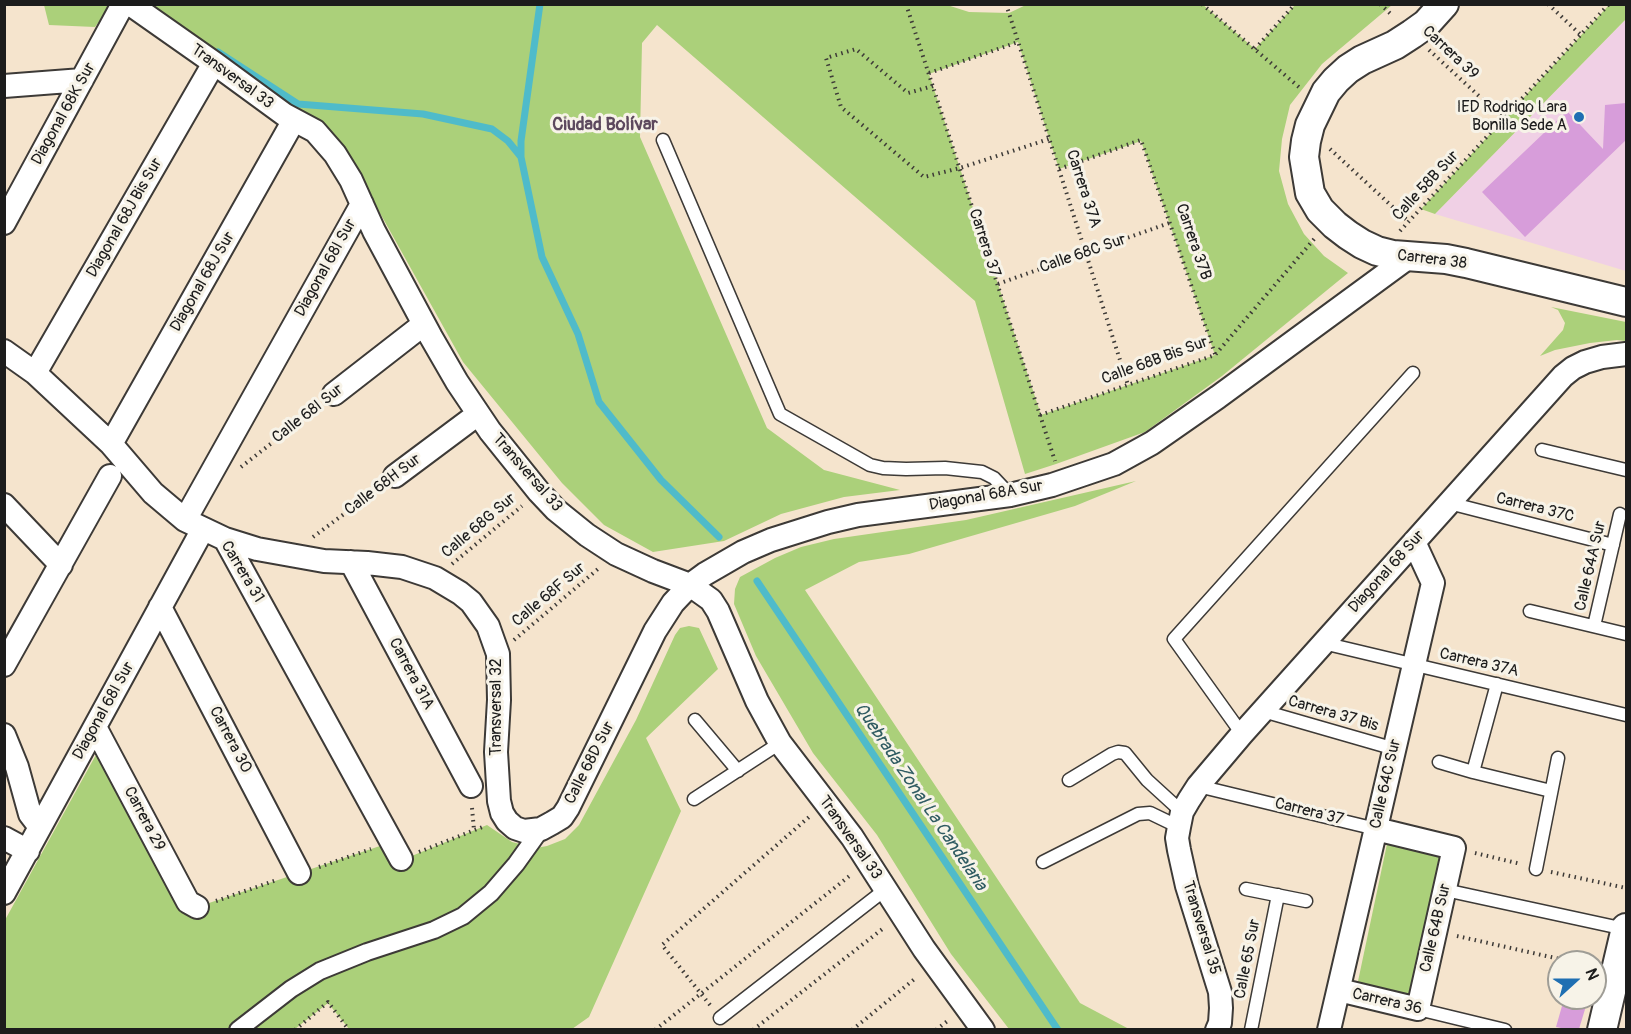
<!DOCTYPE html>
<meta charset="utf-8">
<style>
body{margin:0}
#map{position:relative;width:1631px;height:1034px;overflow:hidden;background:#f5e4cd;font-family:Pangolin,sans-serif}
canvas{display:block}
.frame{position:absolute;inset:0;border:6px solid #1c1c1c;pointer-events:none}
.north{position:absolute;left:1547px;top:950px;width:60px;height:60px;box-sizing:border-box;background:#f7f3e8;border:2px solid #9f9d96;border-radius:50%;rotate:69deg;font-size:16px;font-weight:700;line-height:24px;text-align:center;color:#1c1c1c}
.north::after{content:'';display:block;margin:auto;width:21px;height:27px;background:#1f6fb2;clip-path:polygon(50% 0,100% 100%,50% 72%,0 100%)}
</style>
<div id="map">
<canvas width="1631" height="1034"></canvas>
<div class="frame"></div>
<div class="north">N</div>
</div>
<script>
const ctx = document.querySelector('canvas').getContext('2d');
ctx.lineJoin = 'round';
function paint(path, color) {
  ctx.fillStyle = color;
  ctx.fill(path, 'evenodd');
}
function shape(rows) {
  const path = new Path2D();
  for (const r of rows) {
    path.moveTo(r[0], r[1]);
    for (let i = 2; i < r.length; i += 2) path.lineTo(r[i], r[i + 1]);
  }
  return path;
}
function strokePath(path, color, width, dash) {
  ctx.strokeStyle = color;
  ctx.lineWidth = width;
  ctx.lineCap = dash ? 'butt' : 'round';
  ctx.setLineDash(dash || []);
  ctx.stroke(path);
}
function write(font, color, halo, rows, align = 'center') {
  ctx.font = font + ' Pangolin,sans-serif';
  ctx.lineWidth = 6;
  ctx.setLineDash([]);
  ctx.textBaseline = 'middle';
  ctx.strokeStyle = halo;
  ctx.fillStyle = color;
  for (const [text, x, y, turn = 0] of rows) {
    ctx.save();
    ctx.translate(x, y);
    ctx.rotate((+turn || 0) * Math.PI / 180);
    ctx.textAlign = isNaN(turn) ? turn : align;
    if (halo) ctx.strokeText(text, 0, 0);
    ctx.fillText(text, 0, 0);
    ctx.restore();
  }
}
paint(shape([
 [1626,19,1626,271,1435,214]
]), '#f0d0e5');
paint(shape([
 [944,4,969,12,1009,13,1028,4,1202,4,1255,49,1295,5,1392,5,1322,64,1290,105,1282,139,1279,171,1288,204,1304,234,1324,256,1348,273,1222,376,1145,432,1056,464,1025,474,975,301,657,25,642,43,640,137,767,428,824,470,900,490,844,497,781,514,724,541,653,552,604,525,562,483,463,362,356,170,129,5],
 [1018,42,1059,169,1141,141,1215,355,1041,415,929,74],
 [44,5,111,5,95,27,49,25],
 [1609,5,1626,5,1626,19,1435,214,1421,209],
 [1551,307,1626,322,1626,341,1617,340,1590,343,1555,350,1540,356,1563,330,1565,323,1558,310],
 [1136,481,1075,506,909,554,859,562,805,590,1080,1003,1129,1029,1009,1029,951,954,877,835,813,753,756,656,734,604,735,589,740,577,775,558,801,547,834,539,966,520],
 [689,626,699,628,718,669,646,738,681,811,589,1017,572,1029,349,1029,328,1003,295,1029,5,1030,5,920,103,742,197,907,392,842,402,860,487,825,512,842,536,848,547,846,565,839,579,825,636,720,675,635,680,628],
 [1387,844,1441,856,1411,997,1357,986]
]), '#abd07a');
strokePath(shape([
 [218,52,298,104,423,114,492,129,508,141,521,157,542,257,578,334,599,402,661,480,719,537],
 [521,157,521,141,540,4],
 [757,581,1058,1030]
]), '#4fbbca', 7);
paint(shape([
 [1626,103,1626,140,1525,237,1482,192,1567,111,1603,149,1605,105],
 [1564,999,1586,1006,1579,1029,1566,1029,1556,1027]
]), '#d79dda');
const service = shape([
 [663,140,780,414,870,465,883,468,906,469,945,468,982,472,994,478,1010,495],
 [1542,450,1626,470],
 [1449,503,1613,545],
 [1530,611,1626,634],
 [1594,626,1620,514],
 [1323,643,1626,715],
 [1263,711,1395,749],
 [695,720,738,771],
 [1242,734,1174,639,1413,373],
 [1439,762,1473,772,1551,791],
 [1473,772,1497,684],
 [1069,780,1112,754,1118,752,1125,753,1147,780,1182,812],
 [1198,786,1376,829],
 [694,799,780,743],
 [1043,862,1138,814,1150,813,1179,827],
 [1536,869,1558,758],
 [1246,889,1306,901],
 [1445,890,1625,929],
 [1418,1009,1505,1030],
 [720,1018,886,889],
 [1251,1030,1278,895]
]);
const pedestrian = shape([
 [238,1030,291,989,320,971,367,952,434,930,463,916,491,893,516,864,541,829]
]);
const minor = shape([
 [130,4,214,63,285,115,315,131,335,154,351,180,374,231,431,337,457,382,490,431,539,492,556,510,587,535,616,554,653,571,690,585,711,600,718,611,757,701,780,743,852,837,924,949,983,1030],
 [4,86,82,80],
 [4,223,123,4],
 [4,351,35,373,111,444,153,493,185,520,225,539,257,549,324,561,367,563,402,567,435,578,460,593,471,602,488,626,498,654,499,700,496,752,499,801,502,813,507,821,515,828,524,831,541,829,552,823,562,817,568,808,655,631,673,603,690,585,705,574,743,552,771,540,828,522,858,515,1010,495,1052,485,1114,464,1152,443,1218,397,1409,257],
 [35,373,214,63],
 [334,394,424,324],
 [111,444,294,120],
 [395,476,478,414],
 [4,505,61,565],
 [185,520,362,204],
 [225,539,401,859],
 [351,562,471,786],
 [160,607,299,873],
 [4,665,110,476],
 [95,727,188,902,197,907],
 [4,735,17,767,30,814,40,827],
 [4,838,28,851],
 [4,893,203,529],
 [1339,990,1418,1009,1454,848,1376,829],
 [1217,1030,1220,1023,1221,1008,1220,992,1187,886,1179,850,1177,838,1179,827,1182,812,1189,800,1198,786,1242,734,1563,376,1573,368,1585,362,1602,357,1626,354],
 [1329,1030,1433,583,1414,542]
]);
const tertiary = shape([
 [1444,4,1426,24,1412,34,1395,45,1362,60,1348,69,1336,80,1326,92,1310,125,1306,141,1304,157,1310,193,1320,210,1335,225,1348,235,1362,244,1377,251,1393,255,1446,259,1466,263,1626,302],
 [1602,1030,1626,928]
]);
strokePath(service, '#3d3a37', 15);
strokePath(pedestrian, '#3d3a37', 20);
strokePath(minor, '#3d3a37', 26);
strokePath(tertiary, '#3d3a37', 32);
strokePath(shape([
 [906,4,1055,461],
 [1006,4,1128,385],
 [1202,4,1300,88],
 [1380,4,1393,16],
 [1548,4,1581,35],
 [1255,49,1295,4],
 [1429,50,1504,119],
 [929,73,1018,42],
 [933,86,908,93,856,49,826,58,841,107,924,177,960,168,1049,139],
 [1330,149,1409,222],
 [1059,169,1141,140,1215,354],
 [1400,231,1609,4],
 [998,284,1169,223],
 [1040,415,1215,355,1315,238],
 [241,467,318,407],
 [313,537,379,488],
 [452,564,522,506],
 [514,640,598,569],
 [472,808,474,830],
 [419,852,485,826],
 [1475,853,1521,864],
 [319,867,371,849],
 [1551,872,1626,888],
 [216,901,277,880],
 [1457,936,1573,962],
 [710,1005,662,945,809,817],
 [295,1030,328,1002,349,1030],
 [655,1030,852,874],
 [753,1030,885,927],
 [852,1030,917,977],
 [936,1030,950,1019]
]), '#3d3a37', 4, [1.5, 4.5]);
strokePath(service, '#fff', 12);
strokePath(pedestrian, '#fff', 16);
strokePath(minor, '#fff', 22);
strokePath(tertiary, '#fff', 28);
for (const [x, y, r, color] of [
 [1579,117,6,"#1f6fb2"]
]) {
  const dot = new Path2D();
  dot.arc(x, y, r, 0, 2 * Math.PI);
  ctx.fillStyle = color;
  ctx.fill(dot);
  strokePath(dot, '#f7f3e8', 2);
}
write('16px', '#1c1c1c', '#f7f3e8', [
 ["Carrera 39",1450,53,43],
 ["Transversal 33",232,77,36],
 ["Diagonal 68K Sur",64,114,-61],
 ["Calle 58B Sur",1426,186,-47],
 ["Carrera 37A",1083,189,72],
 ["Diagonal 68J Bis Sur",125,218,-60],
 ["Carrera 37B",1193,242,71],
 ["Carrera 37",984,243,72],
 ["Calle 68C Sur",1083,254,-19],
 ["Carrera 38",1432,260,7],
 ["Diagonal 68I Sur",326,268,-61],
 ["Diagonal 68J Sur",203,282,-60],
 ["Calle 68B Bis Sur",1155,361,-20],
 ["Calle 68I Sur",308,414,-38],
 ["Transversal 33",527,473,49],
 ["Calle 68H Sur",383,485,-37],
 ["Diagonal 68A Sur",986,496,-10],
 ["Carrera 37C",1535,508,14],
 ["Calle 68G Sur",479,526,-40],
 ["Calle 64A Sur",1591,566,-77],
 ["Carrera 31",242,572,59],
 ["Diagonal 68 Sur",1387,572,-48],
 ["Calle 68F Sur",549,595,-40],
 ["Carrera 37A",1479,663,13],
 ["Carrera 31A",411,674,62],
 ["Transversal 32",497,707,-90],
 ["Diagonal 68I Sur",104,711,-61],
 ["Carrera 37 Bis",1333,714,16],
 ["Carrera 30",230,740,62],
 ["Calle 68D Sur",590,763,-63],
 ["Calle 64C Sur",1386,784,-77],
 ["Carrera 37",1309,812,14],
 ["Carrera 29",144,819,62],
 ["Transversal 33",850,838,55],
 ["Transversal 35",1201,928,73],
 ["Calle 64B Sur",1436,928,-77],
 ["Calle 65 Sur",1248,959,-79],
 ["Carrera 36",1387,1002,13]
]);
write('16px', '#1c1c1c', '#f7f3e8', [
 ["IED Rodrigo Lara",1567,108],
 ["Bonilla Sede A",1567,126]
], 'right');
write('bold 18px', '#5d495e', '#f7f3e8', [
 ["Ciudad Bolívar",605,125]
]);
write('italic 18px', '#305c62', '#f7f3e8', [
 ["Quebrada Zonal La Candelaria",920,797,56]
]);
</script>
